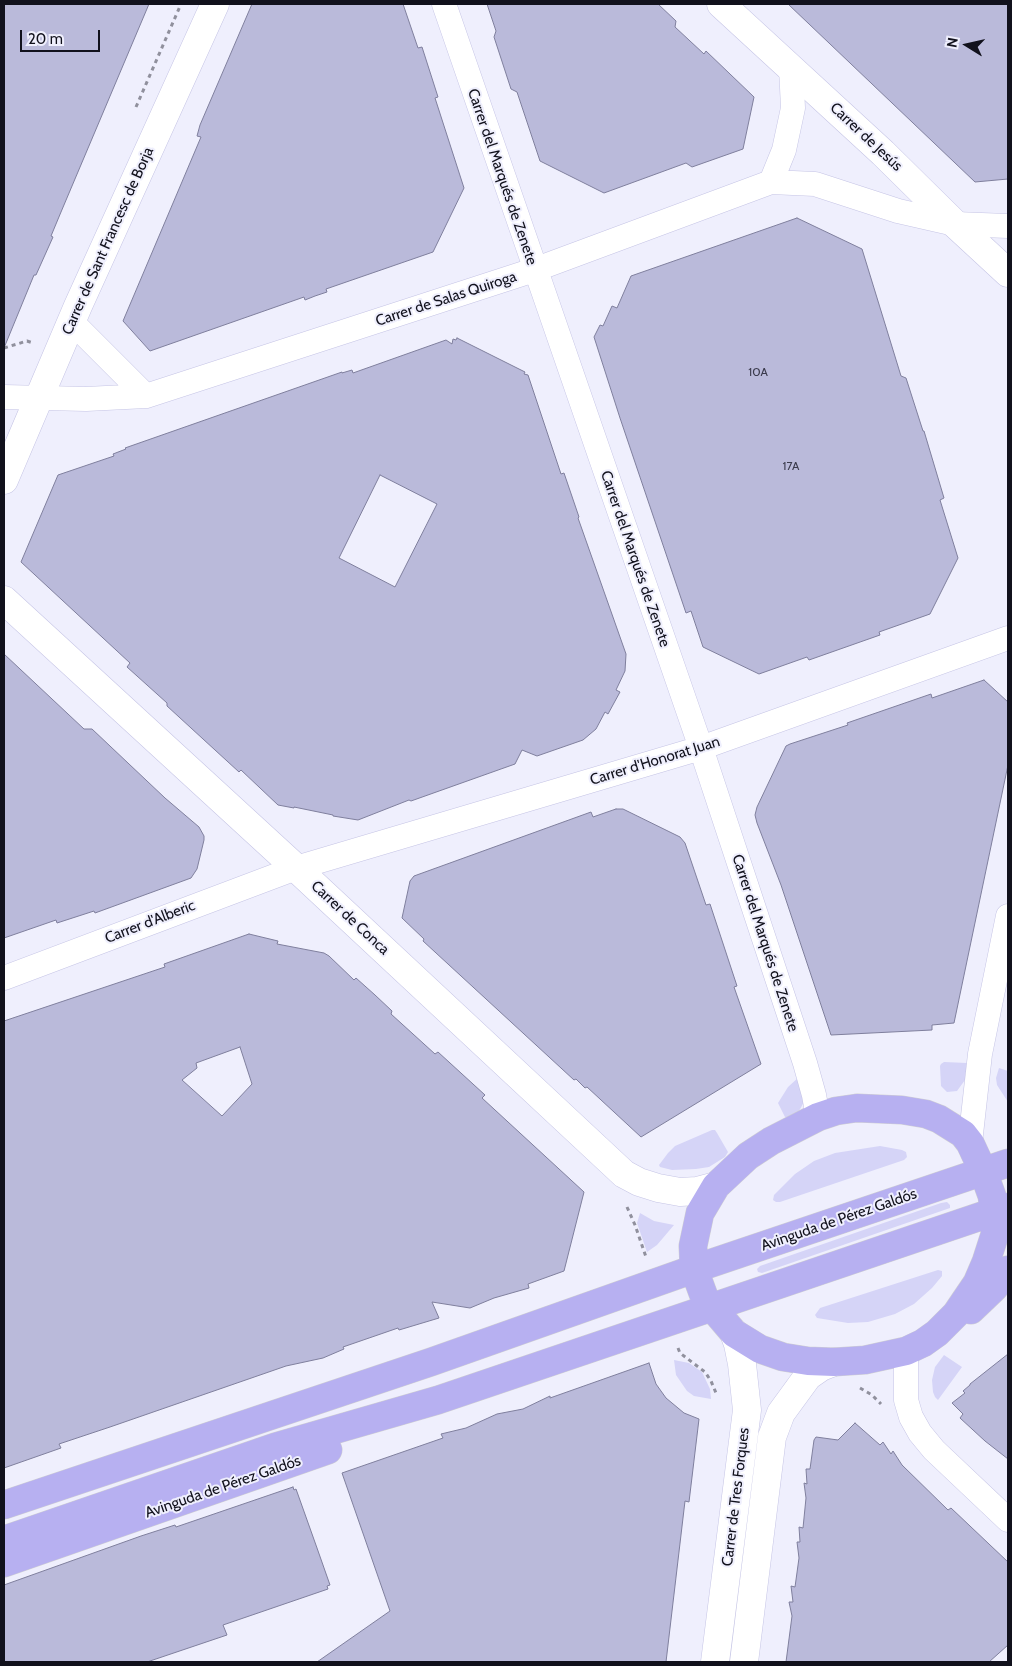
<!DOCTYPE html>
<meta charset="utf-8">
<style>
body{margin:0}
#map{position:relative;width:1012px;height:1666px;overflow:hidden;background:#efeffd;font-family:Cabin,sans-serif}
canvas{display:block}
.frame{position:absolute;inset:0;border:5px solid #11111c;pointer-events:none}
.north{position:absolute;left:942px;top:20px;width:50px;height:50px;-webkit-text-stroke:4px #efeffd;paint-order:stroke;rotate:280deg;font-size:14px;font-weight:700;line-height:20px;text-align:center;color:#11111c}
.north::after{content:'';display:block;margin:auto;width:18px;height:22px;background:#11111c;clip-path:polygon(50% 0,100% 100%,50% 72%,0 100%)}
.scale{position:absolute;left:20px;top:30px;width:80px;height:22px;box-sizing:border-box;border:2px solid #11111c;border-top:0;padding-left:6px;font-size:15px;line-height:18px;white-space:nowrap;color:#11111c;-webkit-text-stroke:4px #efeffd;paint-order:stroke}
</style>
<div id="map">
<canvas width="1012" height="1666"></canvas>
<div class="frame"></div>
<div class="north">N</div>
<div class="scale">20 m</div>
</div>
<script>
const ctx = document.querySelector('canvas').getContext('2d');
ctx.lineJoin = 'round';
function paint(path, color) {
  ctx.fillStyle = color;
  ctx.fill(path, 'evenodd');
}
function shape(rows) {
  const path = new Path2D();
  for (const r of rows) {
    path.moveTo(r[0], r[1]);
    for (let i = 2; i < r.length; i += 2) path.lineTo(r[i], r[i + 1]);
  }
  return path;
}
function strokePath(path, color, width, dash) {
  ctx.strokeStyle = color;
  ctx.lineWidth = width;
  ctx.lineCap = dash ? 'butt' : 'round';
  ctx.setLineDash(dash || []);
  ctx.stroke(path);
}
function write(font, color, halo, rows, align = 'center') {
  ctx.font = font + ' Cabin,sans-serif';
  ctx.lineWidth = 4;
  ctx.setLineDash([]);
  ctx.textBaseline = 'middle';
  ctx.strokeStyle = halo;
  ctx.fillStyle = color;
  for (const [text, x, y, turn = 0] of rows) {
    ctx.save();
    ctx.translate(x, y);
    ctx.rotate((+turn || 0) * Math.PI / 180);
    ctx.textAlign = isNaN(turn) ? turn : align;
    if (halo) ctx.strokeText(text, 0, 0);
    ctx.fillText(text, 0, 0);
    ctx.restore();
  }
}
paint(shape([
 [944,1062,967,1063,965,1080,957,1091,947,1092,941,1086,940,1066,941,1064],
 [999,1068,1008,1071,1008,1102,997,1085,996,1078],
 [799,1077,804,1102,799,1111,791,1118,785,1117,778,1103,788,1087],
 [712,1130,715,1130,717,1133,728,1152,725,1157,709,1167,696,1169,672,1170,660,1167,659,1165,668,1153,675,1146],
 [880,1146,902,1150,906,1152,907,1157,904,1160,780,1202,776,1202,773,1200,774,1195,795,1174,814,1161,835,1153],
 [947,1202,950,1205,950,1208,762,1273,758,1272,757,1269,760,1266,941,1203],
 [640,1213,654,1221,674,1225,657,1245,647,1252,637,1223],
 [938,1270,942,1271,942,1276,932,1288,914,1304,895,1314,868,1322,848,1323,817,1318,815,1315,820,1308],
 [944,1355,962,1367,938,1400,935,1397,933,1392,932,1380,935,1367],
 [674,1360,689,1363,702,1372,710,1389,711,1399,694,1396,687,1391,676,1375]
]), '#d5d4f7');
const building = shape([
 [4,4,149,4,61,212,51,236,53,237,36,275,34,275,4,348,4,4],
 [252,4,403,4,418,48,422,47,438,97,435,98,464,188,433,252,326,289,327,292,315,296,305,300,304,297,150,351,123,321,201,137,197,136,200,125,252,4],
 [487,4,658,4,676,21,675,27,704,54,706,51,754,97,743,149,692,167,686,163,604,193,540,161,517,92,511,89,494,37,496,31,487,4],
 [788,4,1008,4,1008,179,975,182,788,4],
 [797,218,862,249,901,376,906,378,923,431,924,431,944,498,940,500,958,558,930,614,879,632,880,635,809,660,807,657,759,674,703,647,691,611,686,613,620,418,594,337,600,325,603,326,612,306,617,308,631,276,797,218],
 [457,338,525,372,524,374,528,375,561,474,564,473,579,517,578,518,626,654,625,671,616,690,620,692,608,714,605,712,596,729,583,740,537,756,522,750,515,764,411,801,409,800,358,820,333,816,333,815,294,807,294,808,278,805,241,770,239,772,167,706,167,703,127,667,130,663,21,562,58,475,114,456,113,454,126,449,125,448,342,372,342,373,352,370,353,373,446,340,452,344,453,339,456,340,457,338],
 [380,475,437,504,395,587,339,558,380,475],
 [4,654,84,729,92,729,165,798,199,827,204,836,204,840,197,869,191,878,95,913,94,911,57,923,56,920,4,938,4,654],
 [984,680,1008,702,1008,765,954,1023,932,1025,932,1030,831,1035,781,885,757,823,755,815,757,807,786,746,790,744,848,725,847,723,931,694,932,698,984,680],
 [616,809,623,809,680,837,685,843,706,905,710,904,737,986,734,987,761,1064,641,1137,587,1087,585,1088,576,1079,574,1080,423,941,424,939,402,918,410,881,414,876,591,812,593,817,616,809],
 [249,934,278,941,277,944,324,953,329,956,354,980,356,978,375,995,392,1011,391,1014,435,1054,438,1052,485,1095,482,1098,584,1192,564,1271,528,1284,529,1288,494,1298,470,1308,432,1302,439,1318,399,1330,398,1328,343,1347,344,1349,323,1358,286,1366,110,1427,59,1444,61,1448,4,1468,4,1021,165,967,164,964,249,934],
 [240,1047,252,1084,222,1116,182,1080,197,1068,196,1063,240,1047],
 [1008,1354,1008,1459,985,1441,960,1418,963,1414,952,1403,965,1393,963,1391,970,1385,970,1384,1008,1354],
 [649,1363,656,1384,666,1398,684,1413,699,1419,689,1502,685,1501,666,1662,317,1662,390,1611,342,1473,443,1438,441,1434,466,1428,497,1414,523,1409,550,1396,550,1398,649,1363],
 [855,1423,880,1445,883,1442,891,1454,893,1451,902,1465,948,1510,951,1508,1008,1562,1008,1645,989,1662,786,1662,792,1616,789,1602,793,1602,791,1586,795,1587,799,1558,797,1542,800,1542,799,1527,803,1528,806,1498,804,1483,807,1484,806,1469,810,1469,814,1440,816,1437,838,1440,855,1423],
 [293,1487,294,1490,296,1489,317,1548,330,1585,327,1586,328,1589,223,1625,227,1635,147,1662,4,1662,4,1585,141,1536,175,1525,176,1527,293,1487]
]);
paint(building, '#babada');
strokePath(building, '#7f7f9d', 1);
const minor = shape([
 [444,4,701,748,805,1063,814,1095,818,1117],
 [771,182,815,184,898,211,955,224,1008,226],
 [71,321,146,396],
 [4,397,86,399,146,396,534,270,771,182,784,150,793,108,791,67],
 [4,978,296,868,701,748,1008,638],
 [970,1143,980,1054,1008,916],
 [906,1351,906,1400,911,1417,920,1433,934,1450,1008,1520]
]);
const tertiary = shape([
 [4,600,296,868,624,1174,639,1182,658,1188,680,1192,697,1191,716,1186]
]);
const secondary = shape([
 [721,4,883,153,955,224,1008,273],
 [4,480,78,306,215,4],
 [715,1662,747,1410,742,1364,738,1344,734,1333],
 [744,1662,772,1437,781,1413,808,1376,821,1367,834,1362]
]);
const primary = shape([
 [857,1108,902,1110,926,1114,939,1119,963,1134,970,1143,983,1171,992,1196,994,1212,995,1234,986,1262,977,1283,956,1314,937,1333,923,1343,906,1351,865,1360,834,1362,808,1361,783,1357,760,1349,734,1333,705,1299,694,1269,693,1246,700,1213,716,1186,748,1156,771,1141,818,1117,836,1111,857,1108],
 [971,1310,994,1288,1008,1270],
 [4,1505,431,1362,694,1269,1008,1163],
 [4,1540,275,1447,438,1400,1008,1207],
 [4,1563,328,1450]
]);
strokePath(minor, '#c5c4e5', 25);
strokePath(tertiary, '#c5c4e5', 29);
strokePath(secondary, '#c5c4e5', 29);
strokePath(primary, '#cfcfd2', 29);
strokePath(shape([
 [136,107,181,4],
 [4,348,27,341,33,343],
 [627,1207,635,1225,646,1257],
 [678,1348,680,1353,705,1372,711,1381,716,1393],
 [860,1388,872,1395,881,1404]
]), '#90909d', 3, [4, 4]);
strokePath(minor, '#fff', 24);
strokePath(tertiary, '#fff', 28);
strokePath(secondary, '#fff', 28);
strokePath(primary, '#b7b0f1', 28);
write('12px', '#3b3b4c', null, [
 ["10A",758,372],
 ["17A",791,466]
]);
write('15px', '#11111c', '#efeffd', [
 ["Carrer de Jesús",866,137,43],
 ["Carrer del Marqués de Zenete",502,177,71],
 ["Carrer de Sant Francesc de Borja",108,241,-66],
 ["Carrer de Salas Quiroga",446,299,-18],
 ["Carrer del Marqués de Zenete",635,559,71],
 ["Carrer d'Honorat Juan",655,761,-17],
 ["Carrer de Conca",350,918,43],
 ["Carrer d'Alberic",150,922,-21],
 ["Carrer del Marqués de Zenete",765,943,72],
 ["Avinguda de Pérez Galdós",839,1220,-19],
 ["Avinguda de Pérez Galdós",223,1487,-19],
 ["Carrer de Tres Forques",736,1497,-83]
]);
</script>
